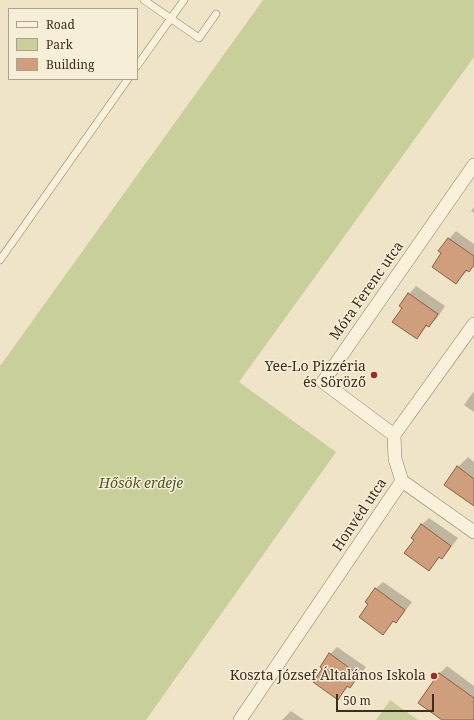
<!DOCTYPE html>
<meta charset="utf-8">
<style>
body{margin:0}
#map{position:relative;width:474px;height:720px;overflow:hidden;background:#f0e4c8;font-family:"Noto Serif",serif}
canvas{display:block}
.legend{position:absolute;left:8px;top:8px;width:130px;height:72px;box-sizing:border-box;background:#f7eed8;border:1px solid #ada18e;margin:0;padding:5px 7px;list-style:none;font-size:12px;color:#3d2e20}
.legend li{display:flex;align-items:center;gap:8px;height:20px}
.legend b{width:20px;border:1px solid #ada18e}
.scale{position:absolute;left:336px;top:694px;width:98px;height:18px;box-sizing:border-box;border:2px solid #3d2e20;border-top:0;padding-left:5px;font-size:12px;line-height:14px;white-space:nowrap;color:#3d2e20;-webkit-text-stroke:3px #f7eed8;paint-order:stroke}
</style>
<div id="map">
<canvas width="474" height="720"></canvas>
<ul class="legend">
<li><b style="height:5px;background:#faf1dc"></b>Road</li>
<li><b style="height:11px;background:#c9cf9b"></b>Park</li>
<li><b style="height:11px;background:#cf9f7d"></b>Building</li>
</ul>
<div class="scale">50 m</div>
</div>
<script>
const ctx = document.querySelector('canvas').getContext('2d');
ctx.lineJoin = 'round';
function paint(path, color) {
  ctx.fillStyle = color;
  ctx.fill(path, 'evenodd');
}
function shape(rows) {
  const path = new Path2D();
  for (const r of rows) {
    path.moveTo(r[0], r[1]);
    for (let i = 2; i < r.length; i += 2) path.lineTo(r[i], r[i + 1]);
  }
  return path;
}
function strokePath(path, color, width, dash) {
  ctx.strokeStyle = color;
  ctx.lineWidth = width;
  ctx.lineCap = dash ? 'butt' : 'round';
  ctx.setLineDash(dash || []);
  ctx.stroke(path);
}
function write(font, color, halo, rows, align = 'center') {
  ctx.font = font + ' "Noto Serif",serif';
  ctx.lineWidth = 3;
  ctx.setLineDash([]);
  ctx.textBaseline = 'middle';
  ctx.strokeStyle = halo;
  ctx.fillStyle = color;
  for (const [text, x, y, turn = 0] of rows) {
    ctx.save();
    ctx.translate(x, y);
    ctx.rotate((+turn || 0) * Math.PI / 180);
    ctx.textAlign = isNaN(turn) ? turn : align;
    if (halo) ctx.strokeText(text, 0, 0);
    ctx.fillText(text, 0, 0);
    ctx.restore();
  }
}
paint(shape([
 [263,0,474,0,474,57,239,382,336,452,146,720,0,720,0,366],
 [390,700,418,720,376,720]
]), '#c9cf9b');
paint(shape([
 [474,207,474,213,471,211],
 [456,231,474,244,474,266,469,271,468,270,456,283,449,239],
 [416,286,445,306,437,318,429,326,428,325,417,338,403,308,400,306,409,294],
 [474,391,474,412,464,405],
 [468,457,474,462,474,505,458,467],
 [429,518,458,538,449,550,442,558,440,557,429,570,415,540,421,525],
 [383,582,412,602,403,614,396,621,395,620,383,633,370,603,375,589],
 [337,647,366,667,357,679,350,687,349,686,337,699,324,669,330,654],
 [447,666,474,686,474,720,443,720,439,674],
 [291,711,304,720,282,720]
]), '#0003');
const building = shape([
 [448,238,474,256,474,265,469,272,466,270,456,284,432,267,441,253,438,251,448,238],
 [408,293,438,314,429,327,426,325,417,339,392,322,402,308,399,306,408,293],
 [457,466,474,479,474,506,444,485,457,466],
 [421,524,451,546,442,559,439,557,429,571,404,553,414,540,411,538,421,524],
 [375,588,405,610,396,623,393,621,383,635,359,617,368,604,365,602,375,588],
 [329,653,359,675,350,688,347,686,338,700,313,682,322,669,320,667,329,653],
 [439,673,474,698,474,720,442,720,418,703,439,673]
]);
paint(building, '#cf9f7d');
strokePath(building, '#8d5f41', 1);
const service = shape([
 [144,0,199,38,216,14],
 [137,66,184,0],
 [0,260,128,79]
]);
const minor = shape([
 [394,435,323,382,474,165],
 [402,481,474,532],
 [240,720,402,481,395,459,394,435,474,324]
]);
strokePath(service, '#8d765c', 8);
strokePath(minor, '#8d765c', 14);
strokePath(service, '#faf1dc', 7);
strokePath(minor, '#faf1dc', 13);
for (const [x, y, r, color] of [
 [374,375,4,"#9e2a2b"],
 [434,676,4,"#9e2a2b"]
]) {
  const dot = new Path2D();
  dot.arc(x, y, r, 0, 2 * Math.PI);
  ctx.fillStyle = color;
  ctx.fill(dot);
  strokePath(dot, '#f7eed8', 1.5);
}
write('14px', '#3d2e20', '#f7eed8', [
 ["Móra Ferenc utca",367,291,-55],
 ["Honvéd utca",360,515,-56]
]);
write('14px', '#3d2e20', '#f7eed8', [
 ["Yee-Lo Pizzéria",366,367],
 ["és Söröző",366,383],
 ["Koszta József Általános Iskola",426,676]
], 'right');
write('italic 14px', '#4d5a26', '#f7eed8', [
 ["Hősök erdeje",141,484]
]);
</script>
